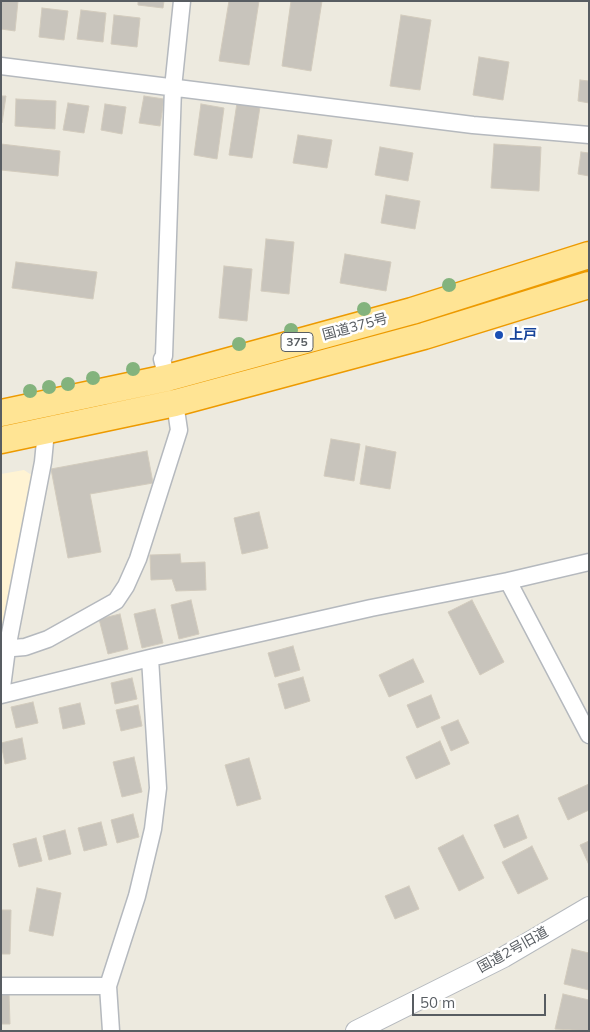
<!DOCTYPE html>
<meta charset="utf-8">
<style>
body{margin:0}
#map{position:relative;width:590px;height:1032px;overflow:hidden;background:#edeadf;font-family:Mulish,sans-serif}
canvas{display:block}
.frame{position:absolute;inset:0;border:2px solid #585d62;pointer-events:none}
.scale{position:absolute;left:412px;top:994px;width:134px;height:22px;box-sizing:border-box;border:2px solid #585d62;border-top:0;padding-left:6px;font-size:15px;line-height:18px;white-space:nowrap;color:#585d62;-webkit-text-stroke:4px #fff;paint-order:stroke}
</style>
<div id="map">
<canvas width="590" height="1032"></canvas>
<div class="frame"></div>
<div class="scale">50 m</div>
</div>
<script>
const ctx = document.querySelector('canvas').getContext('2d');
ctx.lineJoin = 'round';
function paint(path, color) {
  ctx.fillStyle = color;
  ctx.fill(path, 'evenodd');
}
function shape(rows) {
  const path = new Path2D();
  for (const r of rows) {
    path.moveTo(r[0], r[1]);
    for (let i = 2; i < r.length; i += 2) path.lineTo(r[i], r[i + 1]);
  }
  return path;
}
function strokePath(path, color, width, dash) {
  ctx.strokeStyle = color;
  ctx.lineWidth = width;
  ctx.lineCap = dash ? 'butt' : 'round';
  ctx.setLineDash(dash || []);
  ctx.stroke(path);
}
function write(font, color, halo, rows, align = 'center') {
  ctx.font = font + ' Mulish,"Noto Sans JP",sans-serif';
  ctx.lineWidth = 5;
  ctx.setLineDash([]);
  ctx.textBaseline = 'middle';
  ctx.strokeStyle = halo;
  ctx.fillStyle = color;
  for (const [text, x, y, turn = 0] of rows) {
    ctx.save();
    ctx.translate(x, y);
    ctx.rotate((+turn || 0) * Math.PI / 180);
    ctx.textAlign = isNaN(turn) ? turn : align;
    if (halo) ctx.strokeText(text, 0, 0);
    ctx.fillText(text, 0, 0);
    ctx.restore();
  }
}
paint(shape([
 [24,470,33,476,1,635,1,474]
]), '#fff3d3');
const building = shape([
 [1,1,18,1,15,31,1,29,1,1],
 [138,1,164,1,163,8,138,5,138,1],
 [229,1,259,1,249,65,219,61,229,1],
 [291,1,322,1,311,71,282,66,291,1],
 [42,8,68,11,64,40,39,37,42,8],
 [81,10,106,13,103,42,77,39,81,10],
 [114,15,140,18,137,47,111,44,114,15],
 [401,15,431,20,420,90,390,86,401,15],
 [479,57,509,62,503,100,473,95,479,57],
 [580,80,589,81,589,103,578,101,580,80],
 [1,96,6,96,2,123,1,123,1,96],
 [144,96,164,99,160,126,139,123,144,96],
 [16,99,56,101,55,129,15,126,16,99],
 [68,103,89,106,84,133,63,130,68,103],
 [237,103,260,107,252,158,229,155,237,103],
 [105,104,126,107,122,134,101,130,105,104],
 [201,104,224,108,217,159,194,155,201,104],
 [298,135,332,140,327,168,293,163,298,135],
 [1,144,60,151,58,176,1,170,1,144],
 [494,144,541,147,539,191,491,188,494,144],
 [380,147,413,153,408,181,375,175,380,147],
 [581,152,589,153,589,176,578,174,581,152],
 [386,195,420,201,415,229,381,223,386,195],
 [266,239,294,242,289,294,261,291,266,239],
 [345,254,391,262,386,291,340,283,345,254],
 [16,262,97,272,93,299,12,288,16,262],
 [224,266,252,269,247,321,219,318,224,266],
 [331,439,360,444,354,481,324,476,331,439],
 [366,446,396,452,390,489,360,484,366,446],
 [147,451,153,483,90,494,101,552,68,558,51,469,147,451],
 [259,512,268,548,242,554,234,518,259,512],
 [180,554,181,563,205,562,206,590,176,591,172,579,151,580,150,555,180,554],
 [191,600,199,634,179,639,171,605,191,600],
 [472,600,504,662,480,675,448,612,472,600],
 [155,609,163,643,142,648,134,614,155,609],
 [120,614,128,649,108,654,99,619,120,614],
 [293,646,300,670,275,677,268,653,293,646],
 [413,659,424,682,389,697,379,675,413,659],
 [303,677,310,701,285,709,278,684,303,677],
 [132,678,137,699,115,704,111,683,132,678],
 [431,695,440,718,417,728,407,705,431,695],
 [33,702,38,723,16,728,11,707,33,702],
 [80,703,85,724,63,729,59,708,80,703],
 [138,705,142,726,121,731,116,710,138,705],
 [458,720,469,743,451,751,441,727,458,720],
 [22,738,26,759,5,764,1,743,22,738],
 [440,741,450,764,416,779,406,757,440,741],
 [134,757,142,792,122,797,113,762,134,757],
 [249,758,261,799,237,806,225,765,249,758],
 [589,784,589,810,568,820,558,798,589,784],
 [133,814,139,837,117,843,111,820,133,814],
 [518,815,527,838,504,848,494,825,518,815],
 [101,822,107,845,84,851,78,828,101,822],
 [65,830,71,854,49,860,43,836,65,830],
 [463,835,484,878,459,891,438,848,463,835],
 [36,838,42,861,19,867,13,844,36,838],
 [589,841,589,865,580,845,589,841],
 [532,846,548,879,518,894,502,862,532,846],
 [409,886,419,909,395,919,385,896,409,886],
 [37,888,61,893,53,936,29,931,37,888],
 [1,910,11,910,10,954,1,954,1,910],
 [572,949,589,953,589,990,564,984,572,949],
 [1,993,9,993,10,1024,1,1024,1,993],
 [563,994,589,1000,589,1031,555,1029,563,994]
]);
paint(building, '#c8c4bc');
strokePath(building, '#d2cbbd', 1);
const minor = shape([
 [1,66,473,125,589,135],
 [167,378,162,359,164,356,173,88,182,1],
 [508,581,589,735],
 [1,649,25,647,48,639,116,601,126,586,138,559,179,430,175,403],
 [1,695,150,658,371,608,508,581,589,562],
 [1,695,7,649,43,462,46,431],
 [1,986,108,986],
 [111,1031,108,986,137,896,153,829,158,788,150,658]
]);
const tertiary = shape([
 [356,1031,504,957,589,907]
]);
const trunk = shape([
 [1,413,167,378,412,311,589,255],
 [1,440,175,403,424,336,589,285]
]);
strokePath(minor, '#b5b9be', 19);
strokePath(tertiary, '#b5b9be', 22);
strokePath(trunk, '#ed9a00', 29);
strokePath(minor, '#fff', 16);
strokePath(tertiary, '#fff', 20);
strokePath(trunk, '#ffe494', 26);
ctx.fillStyle = '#83b37d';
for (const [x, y] of [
 [449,285],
 [364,309],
 [291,330],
 [239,344],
 [133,369],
 [93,378],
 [68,384],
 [49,387],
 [30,391]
]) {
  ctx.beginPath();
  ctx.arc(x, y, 7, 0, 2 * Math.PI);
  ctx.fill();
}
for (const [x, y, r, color] of [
 [499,335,5,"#1a4fb4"]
]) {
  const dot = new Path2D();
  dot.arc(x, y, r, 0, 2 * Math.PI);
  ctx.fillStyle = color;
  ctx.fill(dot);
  strokePath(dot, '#fff', 2);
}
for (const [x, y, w] of [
 [297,342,32]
]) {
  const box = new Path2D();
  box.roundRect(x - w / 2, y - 9.5, w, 19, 4);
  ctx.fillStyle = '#fff';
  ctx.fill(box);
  strokePath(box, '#585d62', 1);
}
write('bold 12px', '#585d62', null, [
 ["375",297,342]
]);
write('14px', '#585d62', '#fff', [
 ["国道375号",355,327,-15],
 ["国道2号旧道",513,950,-29]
]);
write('bold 14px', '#164399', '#fff', [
 ["上戸",509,335]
], 'left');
</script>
